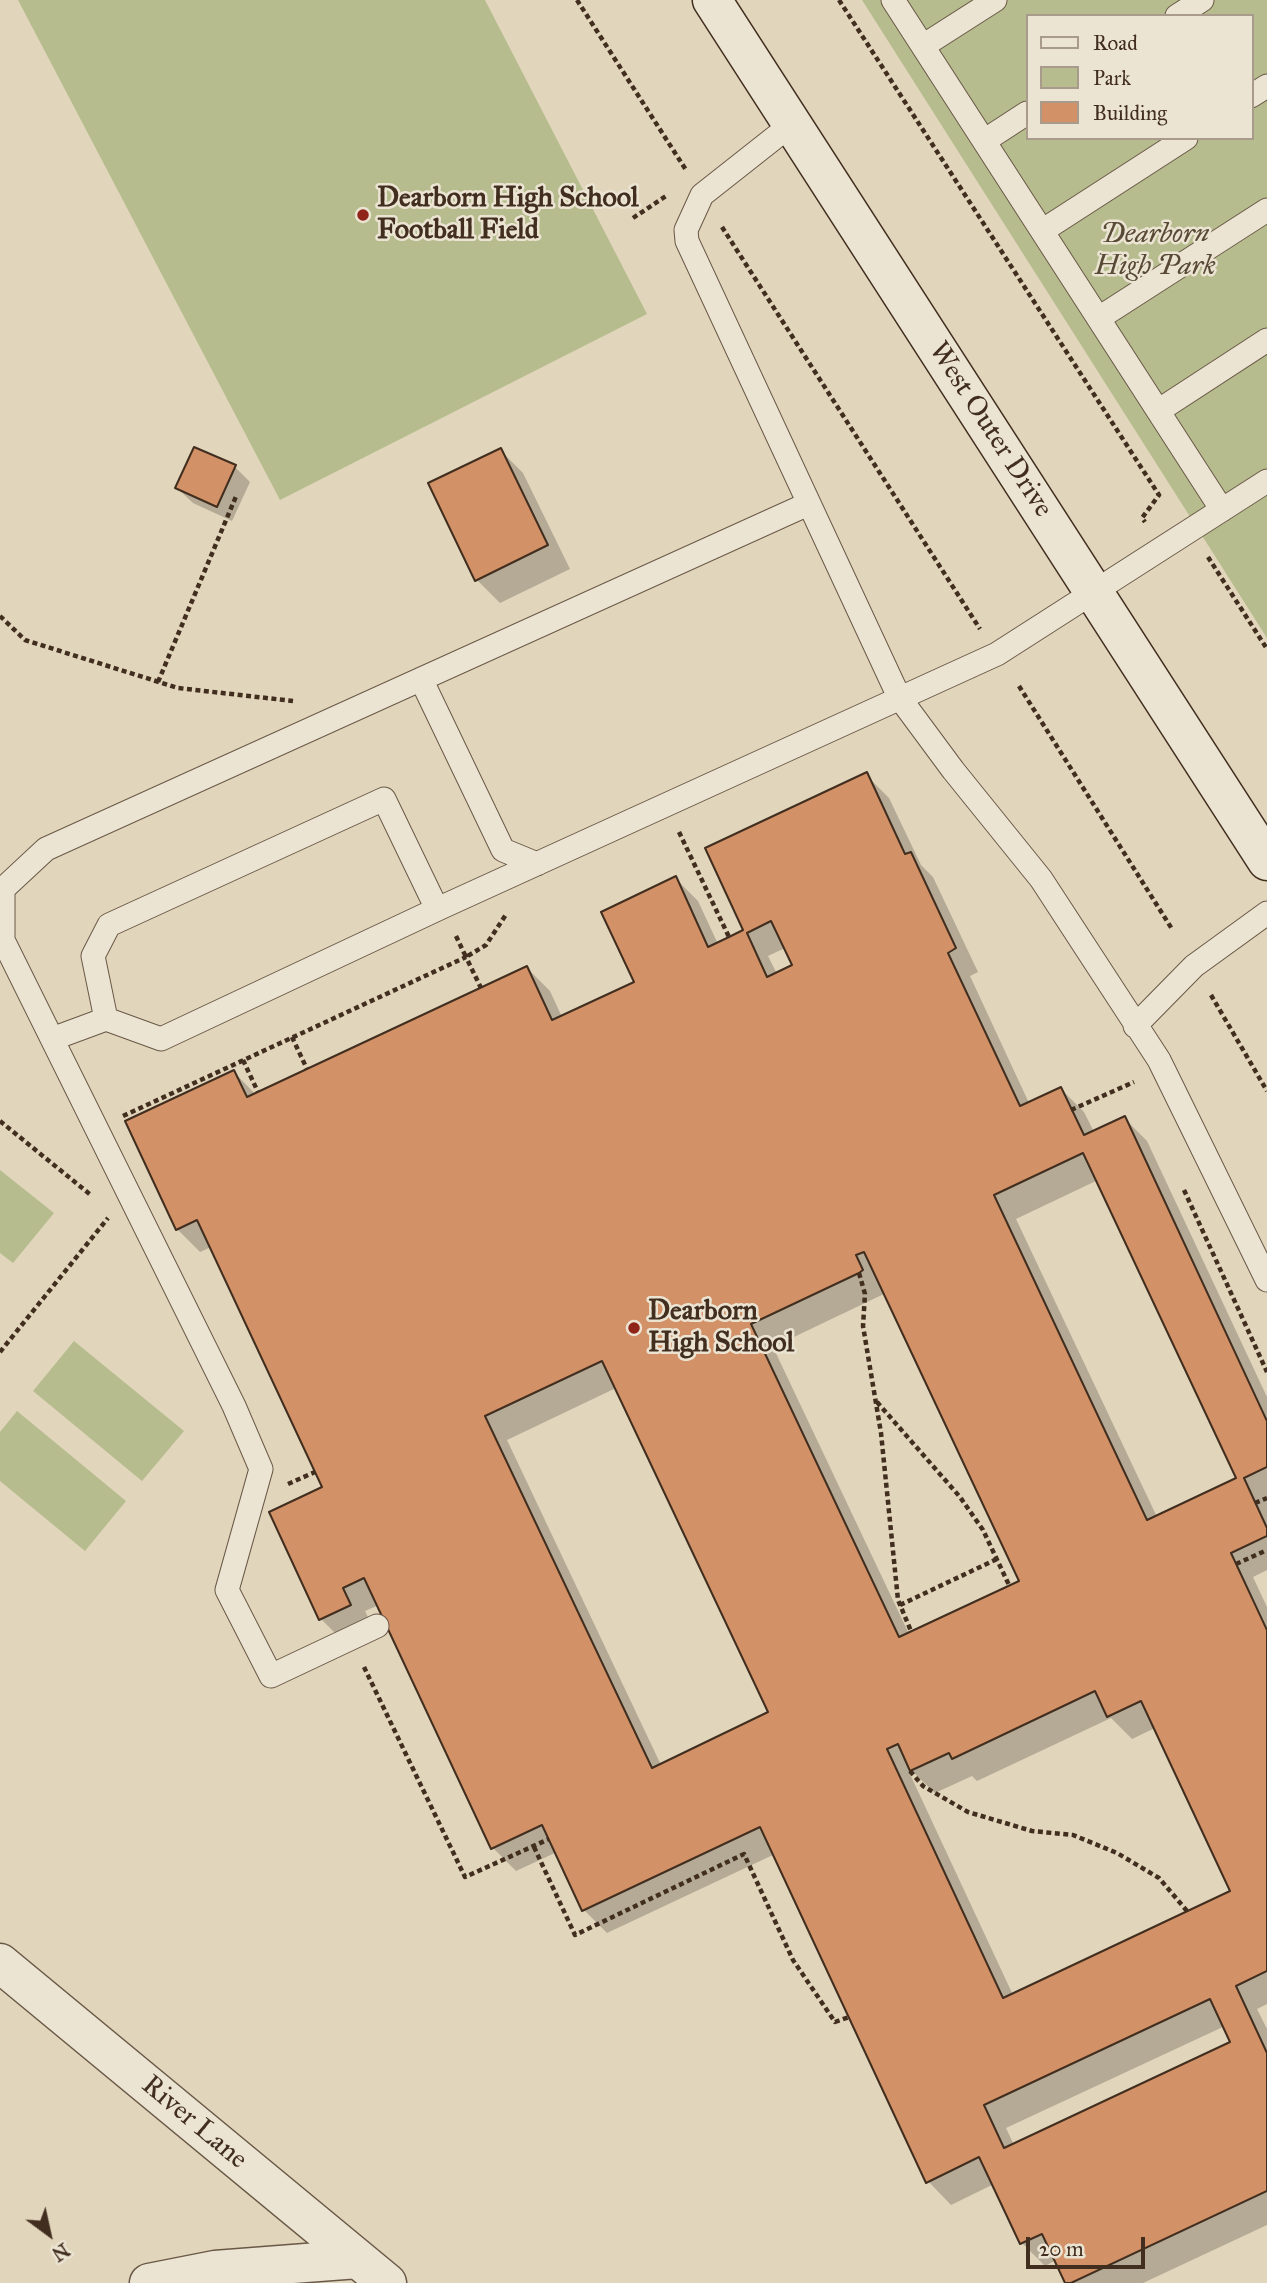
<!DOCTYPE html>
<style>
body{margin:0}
#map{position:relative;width:1267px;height:2283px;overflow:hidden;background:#e1d5bb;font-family:"IM FELL Great Primer",serif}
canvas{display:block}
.legend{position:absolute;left:1026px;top:14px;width:228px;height:126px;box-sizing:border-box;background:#ece4d3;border:2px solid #a89b8b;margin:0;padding:9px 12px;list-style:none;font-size:21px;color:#412e1f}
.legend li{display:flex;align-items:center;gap:14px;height:35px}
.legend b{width:35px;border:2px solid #a89b8b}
.north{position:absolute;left:14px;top:2199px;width:70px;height:70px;-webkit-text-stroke:5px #ece4d3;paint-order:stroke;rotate:147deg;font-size:19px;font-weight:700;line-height:28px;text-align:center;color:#412e1f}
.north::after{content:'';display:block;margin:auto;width:24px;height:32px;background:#412e1f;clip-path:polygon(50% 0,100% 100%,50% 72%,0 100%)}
.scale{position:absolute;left:1026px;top:2237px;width:119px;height:32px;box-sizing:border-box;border:4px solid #412e1f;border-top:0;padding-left:9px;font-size:21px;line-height:24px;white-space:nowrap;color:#412e1f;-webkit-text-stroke:5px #ece4d3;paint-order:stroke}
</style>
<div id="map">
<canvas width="1267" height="2283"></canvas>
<ul class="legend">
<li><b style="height:9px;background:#ece4d3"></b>Road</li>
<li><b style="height:19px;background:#b6bc8e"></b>Park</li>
<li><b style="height:19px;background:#d39167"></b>Building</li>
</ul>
<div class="north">N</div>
<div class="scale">20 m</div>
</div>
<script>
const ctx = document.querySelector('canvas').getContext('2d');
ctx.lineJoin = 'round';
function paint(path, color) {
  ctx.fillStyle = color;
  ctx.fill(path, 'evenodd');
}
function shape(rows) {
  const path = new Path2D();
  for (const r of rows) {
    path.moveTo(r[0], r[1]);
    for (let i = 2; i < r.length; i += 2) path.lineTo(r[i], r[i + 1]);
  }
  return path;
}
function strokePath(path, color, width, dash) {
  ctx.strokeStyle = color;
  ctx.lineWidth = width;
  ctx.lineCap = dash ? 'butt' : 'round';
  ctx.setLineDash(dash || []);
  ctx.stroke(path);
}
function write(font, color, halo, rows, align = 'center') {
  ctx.font = font + ' "IM FELL Great Primer",serif';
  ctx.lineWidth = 5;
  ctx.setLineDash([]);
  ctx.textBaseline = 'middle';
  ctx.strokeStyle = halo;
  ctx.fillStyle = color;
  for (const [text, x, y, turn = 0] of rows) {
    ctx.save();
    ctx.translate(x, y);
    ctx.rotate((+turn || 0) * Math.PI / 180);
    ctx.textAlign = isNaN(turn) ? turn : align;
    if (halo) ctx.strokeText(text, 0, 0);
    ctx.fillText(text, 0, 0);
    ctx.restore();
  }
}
paint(shape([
 [18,0,485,0,647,314,280,500],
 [862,0,1267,0,1267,638],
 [1027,16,1251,16,1251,138,1027,138],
 [0,1170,54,1213,13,1263,0,1253],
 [74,1341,184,1431,142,1481,33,1391],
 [17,1411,126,1501,85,1551,0,1481,0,1432]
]), '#b6bc8e');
paint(shape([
 [500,450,523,473,570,569,500,603,477,580],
 [235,467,250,482,232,521,193,503,177,488],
 [866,775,889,798,921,865,933,877,978,972,970,976,1029,1103,1061,1089,1084,1112,1094,1132,1124,1118,1147,1141,1267,1397,1267,1570,1253,1577,1267,1607,1267,2004,1257,2009,1267,2029,1267,2225,1143,2283,1067,2283,1056,2260,1045,2266,1022,2243,994,2184,951,2205,928,2181,775,1854,607,1933,584,1910,557,1852,516,1871,493,1848,379,1605,365,1611,373,1628,344,1642,321,1619,324,1488,211,1247,200,1252,177,1229,234,1072,256,1095,527,968,550,991,562,1017,636,983,675,878,698,901,718,944,745,931],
 [785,948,794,966,777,974,768,956],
 [1098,1180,1238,1479,1157,1517,1016,1219],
 [886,1293,1021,1581,909,1634,773,1347],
 [616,1388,771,1713,661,1765,507,1440],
 [1111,1718,1132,1739,1155,1728,1232,1892,1013,1995,909,1772,912,1771,935,1793,972,1776,977,1781],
 [1225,2026,1233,2042,1014,2145,1006,2128]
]), '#0003');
const building = shape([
 [194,447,236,465,217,507,175,488,194,447],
 [501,448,548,545,475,581,428,483,501,448],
 [867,772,905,854,911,852,956,948,948,953,1020,1106,1061,1087,1084,1135,1125,1116,1267,1421,1267,1467,1244,1478,1267,1528,1267,1536,1231,1553,1267,1630,1267,1971,1236,1986,1267,2053,1267,2191,1071,2283,1065,2283,1042,2234,1020,2244,979,2157,926,2183,760,1827,582,1911,542,1825,491,1849,364,1578,343,1588,351,1605,319,1620,269,1512,322,1487,197,1220,176,1230,125,1121,234,1070,247,1097,527,966,552,1020,634,982,601,912,676,876,708,947,729,937,743,930,705,848,867,772],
 [771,921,792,965,767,977,747,933,771,921],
 [1083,1153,1236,1478,1147,1520,994,1195,1083,1153],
 [864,1252,1019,1581,899,1637,751,1324,859,1273,863,1270,856,1255,864,1252],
 [602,1361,768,1712,652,1768,485,1416,602,1361],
 [1095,1691,1107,1717,1141,1701,1230,1891,1003,1998,887,1749,898,1744,910,1771,949,1753,952,1759,1095,1691],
 [1210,1999,1230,2042,1004,2148,984,2105,1210,1999]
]);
paint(building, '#d39167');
strokePath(building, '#412e1f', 2);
const service = shape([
 [893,0,1222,510],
 [1177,16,1202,0],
 [923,46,995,0],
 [1251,96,1267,86],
 [792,124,702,195,686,230,687,241,899,697,953,770,1041,879,1159,1060,1267,1280],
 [984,141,1027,113],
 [1042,231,1186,138],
 [1099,318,1267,210],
 [1158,411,1267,340],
 [421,679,503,850,537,864],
 [106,1019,93,956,109,925,384,799,437,909],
 [1135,1026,1194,966,1267,913],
 [52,1039,106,1019,161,1039,442,907,997,654,1267,481],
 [377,1626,271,1676,227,1590,261,1469,234,1406,3,940,3,889,46,849,808,504]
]);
const minor = shape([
 [0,1963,387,2283],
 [149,2283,215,2270,358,2259]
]);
const secondary = shape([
 [712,0,1267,861]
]);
strokePath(service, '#695846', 25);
strokePath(minor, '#695846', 41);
strokePath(secondary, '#412e1f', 41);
strokePath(shape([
 [577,0,686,170],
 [839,0,1159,495,1142,518,1145,522],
 [633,218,666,196],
 [722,227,980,629],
 [1208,557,1267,649],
 [0,616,25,640,178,688,293,701],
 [158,682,237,494],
 [1019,686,1172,929],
 [679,832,729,937],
 [456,936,466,957,486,945,507,913],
 [1211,995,1267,1091],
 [292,1037,307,1069],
 [243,1060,258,1092],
 [1071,1110,1134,1082],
 [123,1116,466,957,481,988],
 [0,1121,92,1196],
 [1184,1190,1267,1372],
 [859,1273,865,1294,863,1326,881,1433,898,1600,911,1631],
 [0,1352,108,1218],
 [877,1402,960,1497,983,1530,1009,1585],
 [288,1484,315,1472],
 [1255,1503,1267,1498],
 [1236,1564,1267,1550],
 [900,1605,997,1559],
 [364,1667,465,1877,549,1839],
 [910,1771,923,1786,968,1812,1032,1831,1073,1835,1117,1853,1159,1878,1187,1911],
 [534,1847,575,1935,744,1854,793,1960,835,2022,849,2017]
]), '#412e1f', 4.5, [5, 3.5]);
strokePath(service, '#ece4d3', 23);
strokePath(minor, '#ece4d3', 38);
strokePath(secondary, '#ece4d3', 38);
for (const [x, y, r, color] of [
 [363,215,7,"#8f2418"],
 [634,1328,7,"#8f2418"]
]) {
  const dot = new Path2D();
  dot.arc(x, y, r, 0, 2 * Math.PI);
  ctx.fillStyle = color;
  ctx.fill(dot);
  strokePath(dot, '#ece4d3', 2.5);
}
write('bold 28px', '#412e1f', '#ece4d3', [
 ["Dearborn High School",377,199],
 ["Football Field",377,231],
 ["Dearborn",648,1312],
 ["High School",648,1344]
], 'left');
write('italic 28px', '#584a35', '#ece4d3', [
 ["Dearborn",1155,235],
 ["High Park",1155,267]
]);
write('28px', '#412e1f', '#ece4d3', [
 ["West Outer Drive",990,430,57],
 ["River Lane",194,2123,40]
]);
</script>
